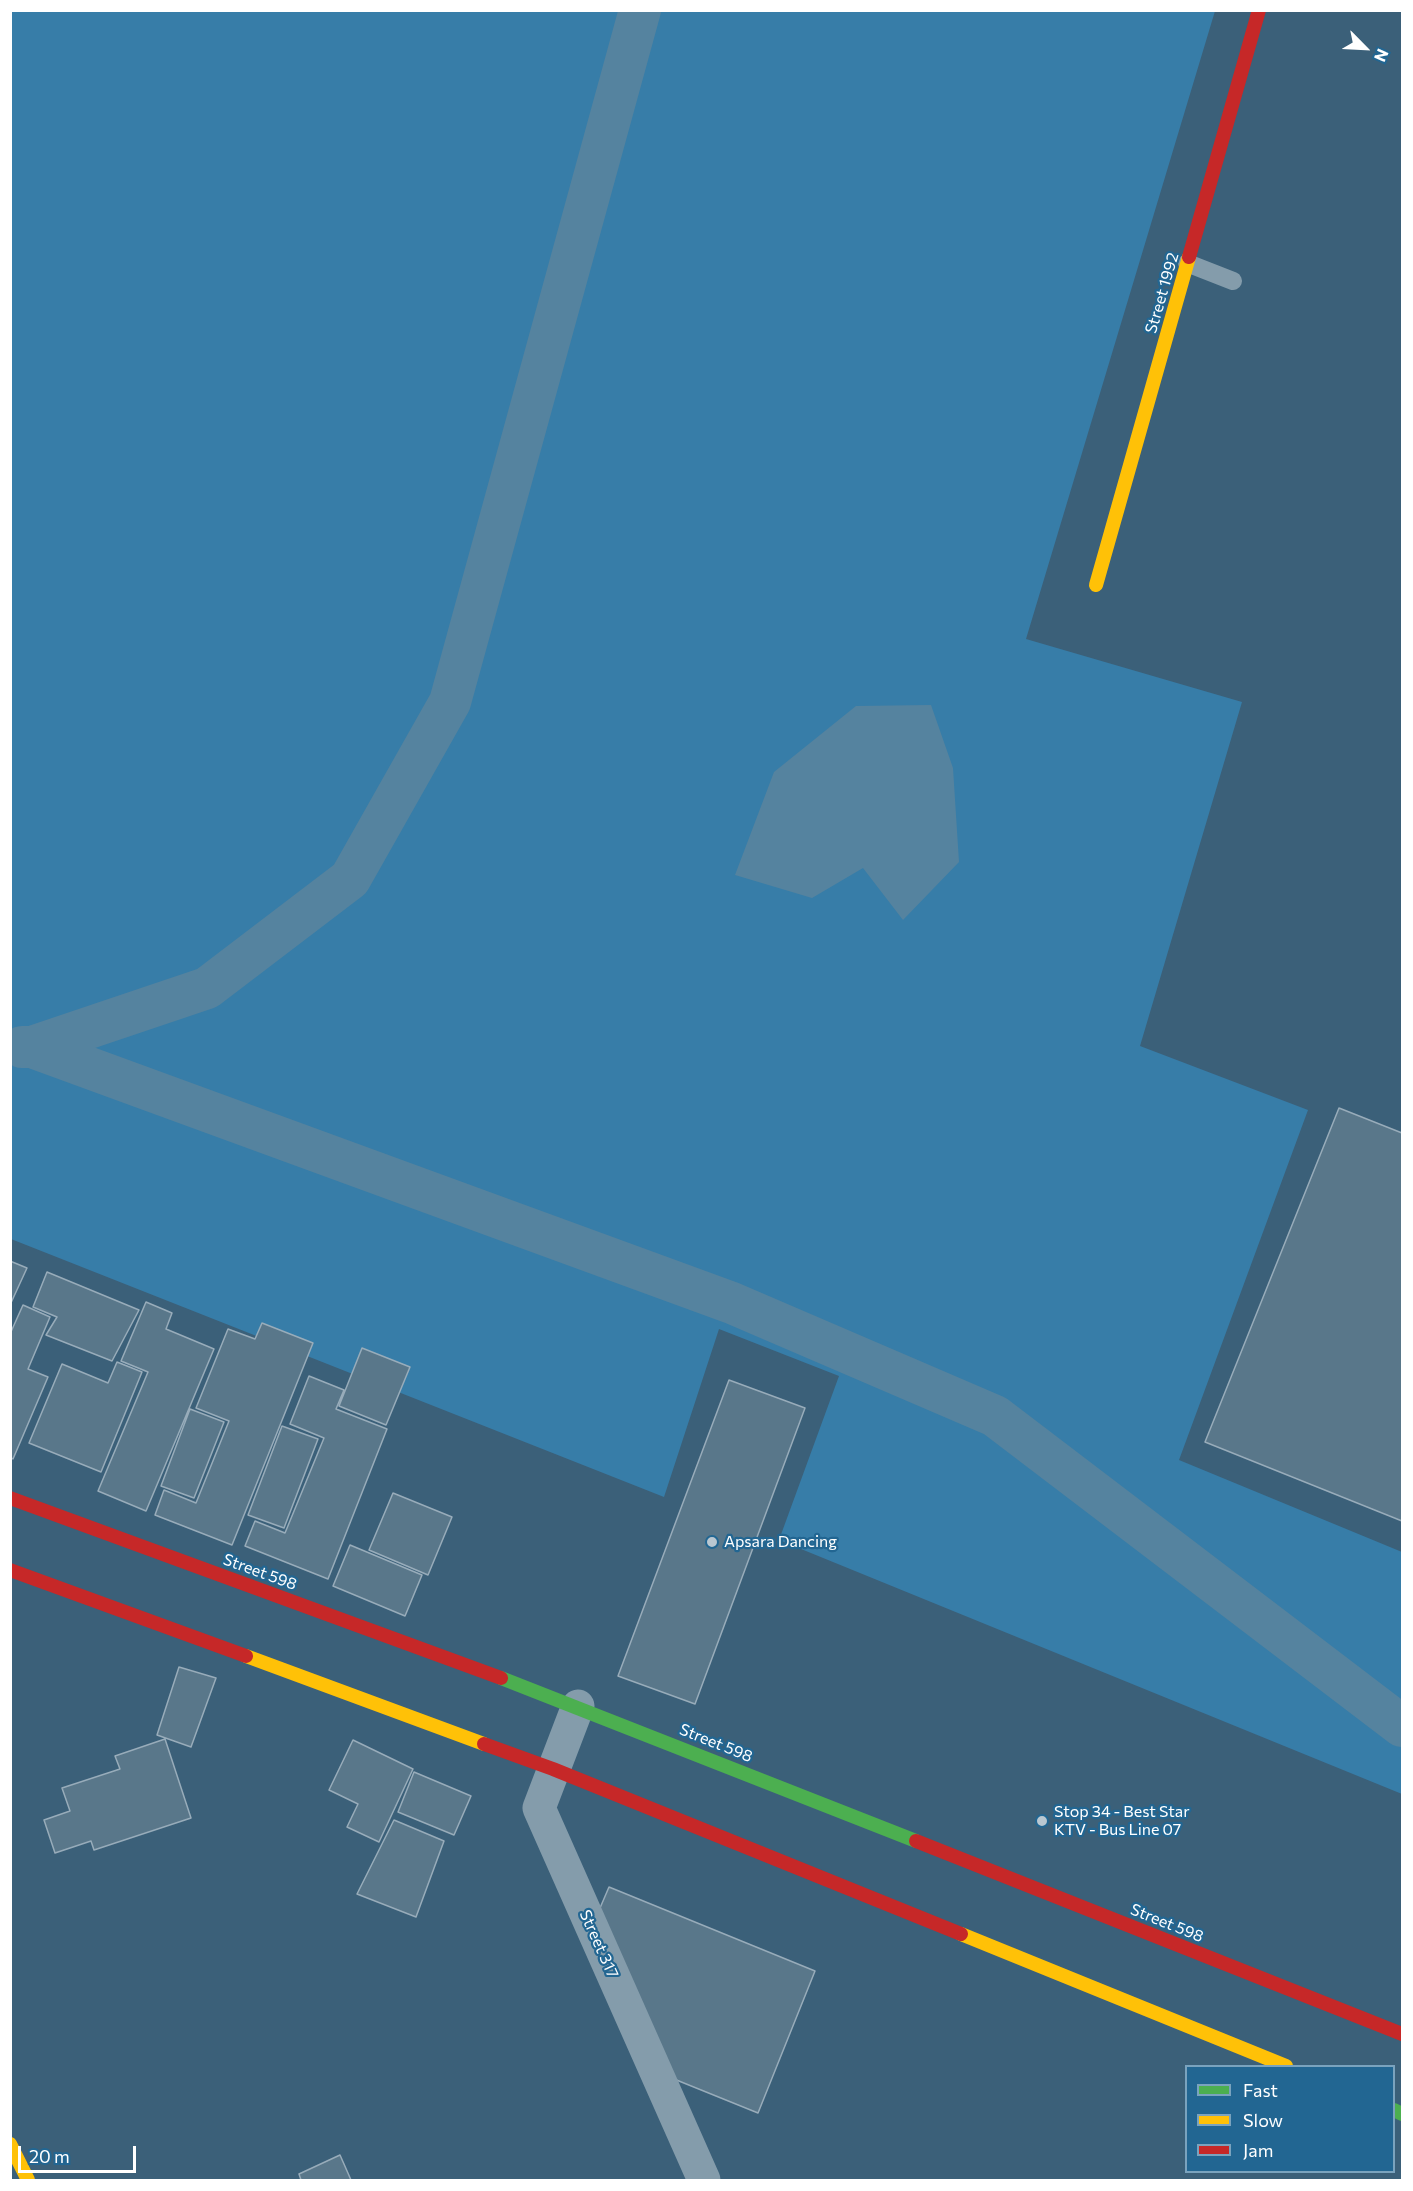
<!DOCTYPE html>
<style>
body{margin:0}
#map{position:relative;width:1413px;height:2191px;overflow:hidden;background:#3b6079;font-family:Commissioner,sans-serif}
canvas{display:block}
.frame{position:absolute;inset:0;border:12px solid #fff;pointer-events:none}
.legend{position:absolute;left:1185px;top:2065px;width:210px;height:108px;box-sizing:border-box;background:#226692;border:2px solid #7aa3be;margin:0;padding:8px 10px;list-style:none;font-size:18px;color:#fff}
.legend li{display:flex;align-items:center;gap:12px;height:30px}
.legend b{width:30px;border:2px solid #7aa3be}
.north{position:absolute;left:1335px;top:18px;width:60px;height:60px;-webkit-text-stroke:4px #226692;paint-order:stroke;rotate:114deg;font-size:16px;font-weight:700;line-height:24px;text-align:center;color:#fff}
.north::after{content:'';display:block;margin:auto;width:21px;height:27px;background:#fff;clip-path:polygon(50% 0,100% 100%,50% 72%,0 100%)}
.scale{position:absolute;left:18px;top:2146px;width:118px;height:27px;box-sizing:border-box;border:3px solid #fff;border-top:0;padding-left:8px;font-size:18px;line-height:21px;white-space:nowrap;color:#fff;-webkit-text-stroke:4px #226692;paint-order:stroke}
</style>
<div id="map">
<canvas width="1413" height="2191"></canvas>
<div class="frame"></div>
<ul class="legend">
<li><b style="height:8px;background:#4caf50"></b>Fast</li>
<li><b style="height:8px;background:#ffc107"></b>Slow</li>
<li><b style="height:8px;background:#c62828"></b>Jam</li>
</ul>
<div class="north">N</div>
<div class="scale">20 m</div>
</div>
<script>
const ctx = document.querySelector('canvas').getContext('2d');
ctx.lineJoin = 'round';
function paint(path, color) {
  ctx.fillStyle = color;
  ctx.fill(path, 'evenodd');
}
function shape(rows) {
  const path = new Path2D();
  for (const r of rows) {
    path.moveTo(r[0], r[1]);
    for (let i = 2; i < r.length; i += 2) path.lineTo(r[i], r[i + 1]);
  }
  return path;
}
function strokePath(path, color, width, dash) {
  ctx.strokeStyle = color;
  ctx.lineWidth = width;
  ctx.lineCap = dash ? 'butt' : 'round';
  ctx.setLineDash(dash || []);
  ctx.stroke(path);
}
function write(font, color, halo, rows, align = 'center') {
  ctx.font = font + ' Commissioner,sans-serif';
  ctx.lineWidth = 4.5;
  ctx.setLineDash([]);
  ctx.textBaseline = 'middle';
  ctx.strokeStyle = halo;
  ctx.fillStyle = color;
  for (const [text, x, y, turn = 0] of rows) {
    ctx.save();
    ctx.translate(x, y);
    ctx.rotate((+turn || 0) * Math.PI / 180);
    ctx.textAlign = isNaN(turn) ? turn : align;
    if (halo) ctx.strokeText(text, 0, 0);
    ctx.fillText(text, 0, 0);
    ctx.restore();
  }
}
paint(shape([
 [10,11,1215,11,1026,639,1242,702,1140,1046,1308,1110,1179,1460,1402,1552,1402,1794,779,1540,839,1376,719,1329,664,1497,11,1239]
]), '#377da8');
paint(shape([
 [931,705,953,768,959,862,903,920,863,868,812,898,735,875,774,772,856,706]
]), '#55839f');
strokePath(shape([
 [22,1047,32,1047,207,988,350,879,450,702,640,10],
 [32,1047,732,1303,995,1416,1402,1726]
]), '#55839f', 42);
const building = shape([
 [1339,1108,1402,1133,1402,1521,1205,1442,1339,1108],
 [10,1261,27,1268,10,1305,10,1261],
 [47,1272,139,1310,112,1361,46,1335,57,1317,33,1307,47,1272],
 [146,1302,172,1313,166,1329,214,1349,146,1511,98,1491,148,1372,121,1361,146,1302],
 [23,1305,50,1317,28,1369,48,1377,13,1459,10,1457,10,1334,23,1305],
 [262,1323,313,1343,232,1545,155,1515,164,1490,196,1503,229,1421,196,1408,228,1329,255,1339,262,1323],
 [362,1348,410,1367,386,1425,339,1406,362,1348],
 [117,1362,142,1372,101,1472,29,1443,62,1364,108,1383,117,1362],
 [309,1376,344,1390,336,1409,387,1429,328,1579,245,1546,255,1521,285,1533,324,1438,290,1424,309,1376],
 [729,1380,805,1408,695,1704,618,1676,729,1380],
 [190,1409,224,1422,194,1498,161,1486,190,1409],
 [282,1426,318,1439,284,1528,248,1515,282,1426],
 [393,1493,452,1517,428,1575,369,1550,393,1493],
 [350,1545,422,1575,405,1616,333,1586,350,1545],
 [179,1667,216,1678,191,1747,157,1735,179,1667],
 [165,1739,191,1818,94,1850,91,1841,55,1853,44,1820,70,1811,62,1788,120,1769,115,1756,165,1739],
 [353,1740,413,1769,379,1842,347,1827,358,1804,329,1790,353,1740],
 [414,1772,471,1796,454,1835,398,1812,414,1772],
 [394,1820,444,1841,416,1917,357,1894,394,1820],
 [609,1887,815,1971,758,2113,669,2077,597,1915,609,1887],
 [340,2155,351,2180,301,2180,299,2174,340,2155]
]);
paint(building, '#59778a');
strokePath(building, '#98acba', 1.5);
strokePath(shape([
 [1187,263,1233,281]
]), '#849cab', 18);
strokePath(shape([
 [578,1706,539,1808,704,2180]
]), '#849cab', 33);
strokePath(shape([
 [501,1678,916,1841],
 [1394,2110,1402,2114]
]), '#4caf50', 14);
strokePath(shape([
 [1096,585,1189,257],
 [246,1656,484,1744],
 [961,1934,1286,2066],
 [10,2144,28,2180]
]), '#ffc107', 14);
strokePath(shape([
 [1189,257,1259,10],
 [10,1498,501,1678],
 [10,1570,246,1656],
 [484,1744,553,1769,961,1934],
 [916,1841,1402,2034]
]), '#c62828', 14);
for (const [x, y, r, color] of [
 [712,1542,6,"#bac7d0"],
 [1042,1821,6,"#bac7d0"]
]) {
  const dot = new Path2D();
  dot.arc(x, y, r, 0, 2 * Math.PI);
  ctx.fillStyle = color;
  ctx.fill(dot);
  strokePath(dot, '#226692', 2);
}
write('16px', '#fff', '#226692', [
 ["Street 1992",1162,293,-74],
 ["Street 598",260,1572,20],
 ["Street 598",716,1743,22],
 ["Street 598",1167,1923,22],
 ["Street 317",599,1944,66]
]);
write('16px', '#fff', '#226692', [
 ["Apsara Dancing",724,1542],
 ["Stop 34 - Best Star",1054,1812],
 ["KTV - Bus Line 07",1054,1830]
], 'left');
</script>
